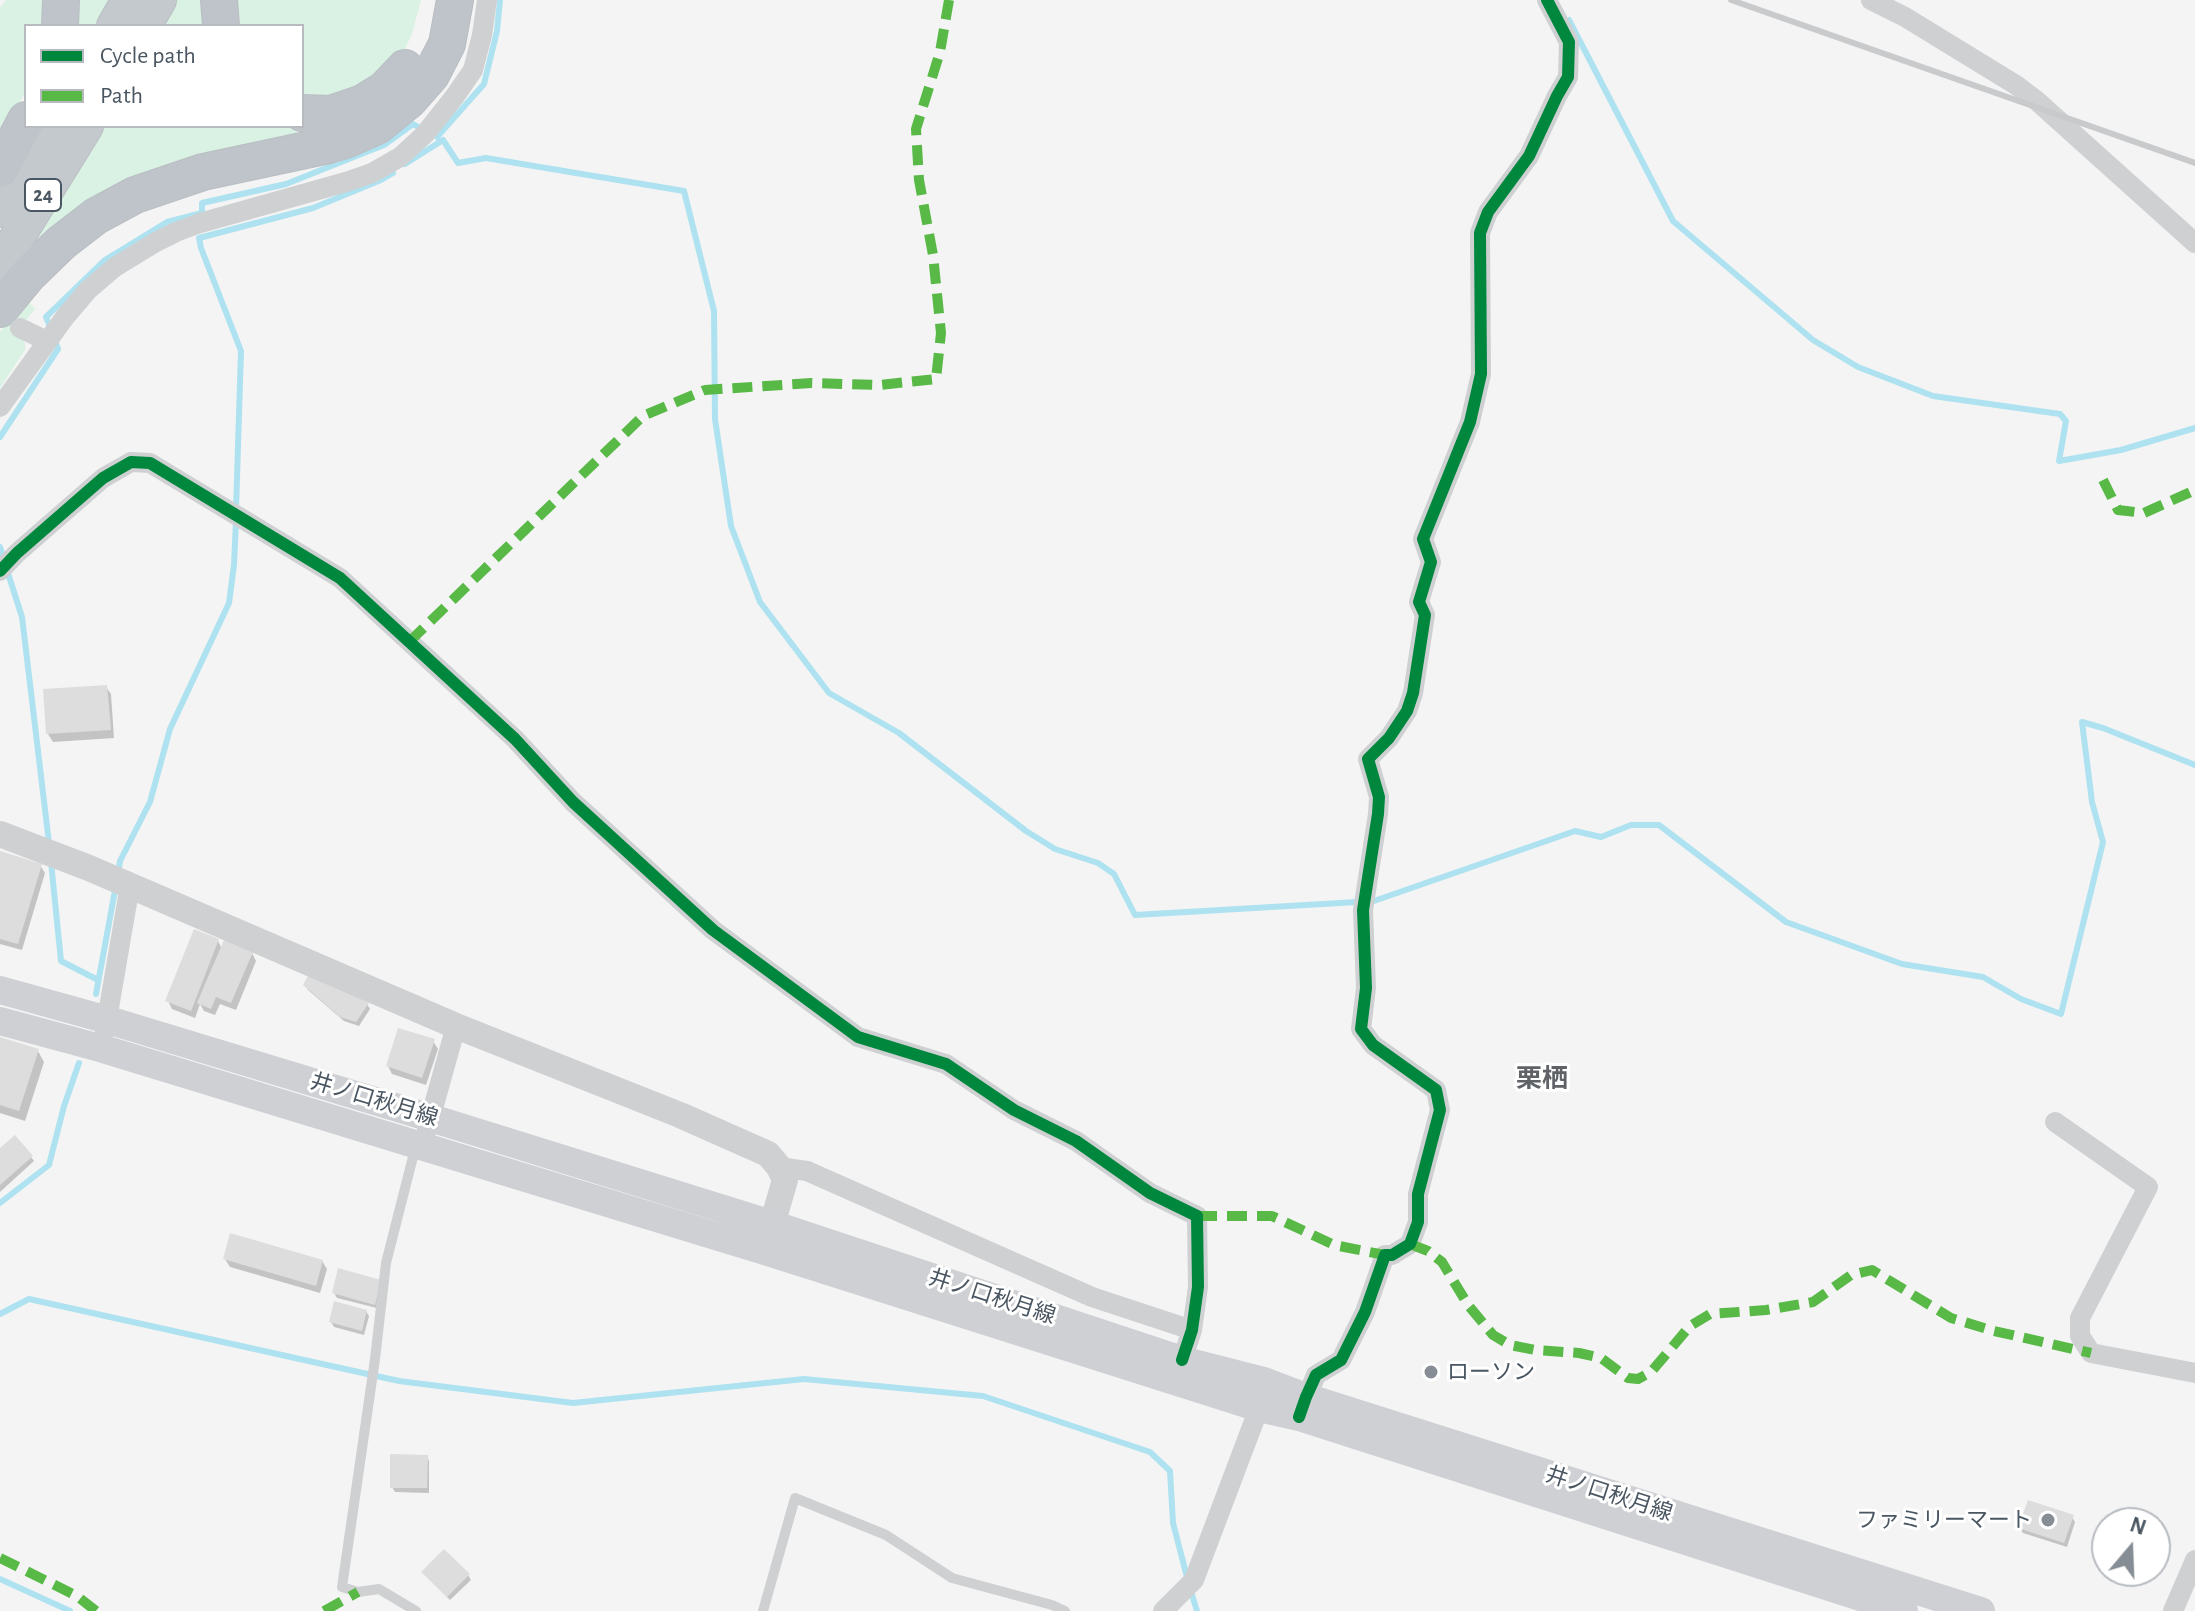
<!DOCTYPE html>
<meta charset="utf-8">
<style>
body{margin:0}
#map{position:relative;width:2195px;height:1611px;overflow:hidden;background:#f4f4f4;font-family:"Alegreya Sans",sans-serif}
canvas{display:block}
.legend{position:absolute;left:24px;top:24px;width:280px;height:104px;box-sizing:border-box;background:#fff;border:2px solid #b7bbc0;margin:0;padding:10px 14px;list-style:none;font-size:24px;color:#4a5661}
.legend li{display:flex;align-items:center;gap:16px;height:40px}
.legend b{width:40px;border:2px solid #b7bbc0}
.north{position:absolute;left:2091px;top:1507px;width:80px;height:80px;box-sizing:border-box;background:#fff;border:2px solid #b7bbc0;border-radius:50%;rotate:19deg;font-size:22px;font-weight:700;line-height:32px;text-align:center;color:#4a5661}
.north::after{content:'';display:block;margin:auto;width:28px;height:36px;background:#868d94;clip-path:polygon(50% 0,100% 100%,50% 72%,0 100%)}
</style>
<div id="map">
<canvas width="2195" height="1611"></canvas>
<ul class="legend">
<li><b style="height:10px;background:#00873e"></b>Cycle path</li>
<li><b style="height:10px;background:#58b947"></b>Path</li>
</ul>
<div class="north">N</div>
</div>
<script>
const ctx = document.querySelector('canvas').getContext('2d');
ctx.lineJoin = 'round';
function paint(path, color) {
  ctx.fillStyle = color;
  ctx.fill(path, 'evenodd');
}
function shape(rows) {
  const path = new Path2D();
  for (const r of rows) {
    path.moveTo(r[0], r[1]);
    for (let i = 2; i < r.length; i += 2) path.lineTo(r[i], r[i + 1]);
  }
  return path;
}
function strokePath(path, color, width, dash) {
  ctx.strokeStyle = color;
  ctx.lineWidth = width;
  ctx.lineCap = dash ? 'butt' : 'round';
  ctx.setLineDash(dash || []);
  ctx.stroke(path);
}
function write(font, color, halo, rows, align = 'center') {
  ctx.font = font + ' "Alegreya Sans","Noto Sans JP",sans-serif';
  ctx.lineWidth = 6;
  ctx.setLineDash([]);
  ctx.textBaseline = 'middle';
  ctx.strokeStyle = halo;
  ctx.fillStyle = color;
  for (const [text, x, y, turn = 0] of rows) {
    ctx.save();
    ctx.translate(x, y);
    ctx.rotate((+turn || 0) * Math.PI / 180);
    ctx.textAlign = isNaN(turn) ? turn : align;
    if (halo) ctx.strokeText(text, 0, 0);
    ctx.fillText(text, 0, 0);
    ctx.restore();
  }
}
paint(shape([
 [6,0,50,0,48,26,26,26,26,90,0,144,0,7],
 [72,0,115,0,100,26,72,26],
 [173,0,211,0,213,26,158,26],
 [229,0,421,0,412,34,402,55,343,97,302,98,302,26,233,26],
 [370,114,209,159,0,285,101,126,302,126],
 [28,301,35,309,17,332,25,343,25,350,0,388,0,332]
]), '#d9f2e3');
paint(shape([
 [106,687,111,694,114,738,53,742,48,734,45,690],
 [0,853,40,865,45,873,22,950,0,944],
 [218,941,222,949,252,953,256,961,236,1010,220,1004,215,1015,204,1011,200,1004,195,1018,172,1009,168,1001],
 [305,985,367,1004,370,1009,359,1026,344,1021,308,990],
 [0,1039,38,1051,44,1062,25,1121,0,1113],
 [433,1041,438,1049,426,1085,392,1074,388,1066],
 [0,1151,31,1157,34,1161,0,1192],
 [225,1259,322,1261,327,1269,320,1293,230,1267],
 [380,1282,377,1308,337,1298,334,1293],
 [366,1311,369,1316,364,1335,334,1327,331,1322],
 [427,1456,429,1461,429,1493,395,1492,392,1487],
 [2072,1517,2075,1522,2067,1547,2023,1533,2020,1528],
 [468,1575,471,1580,450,1600,427,1577]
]), '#0003');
strokePath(shape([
 [1569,20,1673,221,1813,340,1858,367,1933,396,2060,414,2066,421,2059,461,2121,450,2195,428],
 [437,137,484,84,497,31,500,0],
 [405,164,443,140,458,163,486,158,684,191,714,311,715,419,731,526,760,602,829,693,899,733,1026,831,1055,849,1098,863,1114,874,1135,915,1374,901,1575,831,1601,837,1631,825,1659,825,1786,922,1902,964,1983,977,2021,999,2061,1014,2103,842,2092,802,2082,722,2103,728,2195,765],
 [50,327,46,317,105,260,167,222,202,213,202,203,286,184,384,145,413,124,425,131],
 [0,437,58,349,54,338],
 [236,510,241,351,201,248,199,238,313,208,381,180,393,173],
 [0,547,4,560],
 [7,570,22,617,49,843],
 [51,862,61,961,98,980],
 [118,874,120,861,150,802,170,729,229,603,234,565,236,521],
 [96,994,116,885],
 [0,1203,49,1165,64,1106,79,1063],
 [0,1314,29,1299,399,1381,573,1403,804,1379,983,1396,1150,1452,1170,1471,1173,1523,1187,1577],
 [0,1579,70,1611],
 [1190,1588,1197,1611]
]), '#aee2f0', 6);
paint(shape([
 [107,685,111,730,46,734,43,689],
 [0,851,42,864,18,944,0,939],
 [194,929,219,939,191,1011,165,1001],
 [224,940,253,952,231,1003,216,997,211,1009,197,1003],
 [310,972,369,1003,356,1022,340,1017,303,985],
 [398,1028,435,1039,422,1078,386,1066],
 [0,1037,39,1049,19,1111,0,1105],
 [15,1135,33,1156,0,1185,0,1148],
 [230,1233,323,1260,316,1286,223,1259],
 [338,1268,381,1280,375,1305,332,1293],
 [334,1301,367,1310,362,1331,329,1322],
 [390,1454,428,1455,427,1488,390,1488],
 [2028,1500,2074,1515,2064,1543,2018,1528],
 [444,1549,470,1574,447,1597,421,1572]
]), '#ddddde');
const trunk = shape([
 [114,26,129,0],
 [144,26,159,0],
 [0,210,55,126],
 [0,265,86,126]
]);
const motorway = shape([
 [219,0,221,26],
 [60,26,61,0],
 [302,113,331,114,363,103,384,90,405,68],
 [0,169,26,120],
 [0,309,29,274,61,243,96,216,135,195,203,172,325,146,348,139,377,126,409,100,431,75,447,44,455,0]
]);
strokePath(trunk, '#b9bec3', 36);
strokePath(motorway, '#b9bec3', 38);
strokePath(shape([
 [416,1611,379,1589,358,1592,342,1587,375,1359,386,1263,416,1145],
 [763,1611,795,1498,886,1535,952,1578,1052,1605,1065,1611]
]), '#ced0d2', 10);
strokePath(shape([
 [1871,0,1905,17,2016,85,2037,101,2195,243],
 [20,328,47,341],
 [0,407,65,317,88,290,115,267,156,242,176,232,200,223,346,182,372,173,400,157,425,134,455,96,473,70,482,35,487,0],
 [0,571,17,553,103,478,131,462,150,463,340,578,515,739,573,802,713,930,858,1037,946,1064,1014,1110,1076,1141,1150,1193,1197,1216,1198,1287,1192,1330,1182,1360],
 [105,1031,130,885],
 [2055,1122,2148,1187,2080,1318,2080,1336,2091,1353,2195,1373],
 [427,1130,456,1026],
 [779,1167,807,1171,1092,1297,1192,1330],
 [1302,1409,1316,1375,1341,1360,1365,1312,1385,1255,1392,1255,1410,1244,1418,1222,1418,1194,1440,1110,1436,1090,1373,1045,1361,1029,1366,988,1363,910,1378,814,1379,797,1368,759,1389,738,1407,711,1413,693,1425,615,1419,602,1431,562,1423,539,1470,422,1481,374,1480,233,1488,212,1529,156,1557,96,1568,77,1569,42,1547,0],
 [1163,1611,1194,1580,1259,1408,1261,1396],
 [2173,1611,2195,1560]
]), '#ced0d2', 20);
strokePath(shape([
 [0,834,89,868,456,1026,680,1115,768,1154,779,1167,785,1180,767,1242]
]), '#ced0d2', 26);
strokePath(shape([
 [0,990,108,1020,431,1118,772,1224,1182,1360,1264,1381,1306,1397,1981,1611],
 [0,1021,100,1048,765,1251,1259,1408,1299,1417,1904,1611]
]), '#ced0d4', 28);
strokePath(trunk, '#c4c9cd', 34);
strokePath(motorway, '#bec4c9', 36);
strokePath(shape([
 [1731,0,2195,163]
]), '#c9cacc', 6);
strokePath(shape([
 [2103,480,2118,510,2144,513,2195,490],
 [409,642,643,416,705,390,811,383,879,385,936,379,941,333,933,255,919,180,916,129,940,52,949,0],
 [1197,1216,1272,1216,1334,1245,1385,1255],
 [1410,1244,1428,1251,1442,1262,1468,1305,1493,1335,1510,1345,1535,1350,1579,1353,1601,1358,1628,1378,1638,1379,1651,1372,1690,1326,1710,1314,1766,1310,1813,1302,1851,1275,1872,1270,1951,1318,1994,1331,2091,1353],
 [0,1558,77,1596,96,1611],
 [324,1611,358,1592]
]), '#58b947', 10, [20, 10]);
strokePath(shape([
 [0,571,17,553,103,478,131,462,150,463,340,578,515,739,573,802,713,930,858,1037,946,1064,1014,1110,1076,1141,1150,1193,1197,1216,1198,1287,1192,1330,1182,1360],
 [1299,1417,1306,1397,1316,1375,1341,1360,1365,1312,1385,1255,1392,1255,1410,1244,1418,1222,1418,1194,1440,1110,1436,1090,1373,1045,1361,1029,1366,988,1363,910,1378,814,1379,797,1368,759,1389,738,1407,711,1413,693,1425,615,1419,602,1431,562,1423,539,1470,422,1481,374,1480,233,1488,212,1529,156,1557,96,1568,77,1569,42,1547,0]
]), '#00873e', 12);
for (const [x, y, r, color] of [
 [1431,1372,8,"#868d94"],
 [2048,1520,8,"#868d94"]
]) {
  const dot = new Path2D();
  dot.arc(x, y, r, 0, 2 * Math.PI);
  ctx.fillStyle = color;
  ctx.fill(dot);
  strokePath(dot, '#fff', 3);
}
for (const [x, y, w] of [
 [43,195,36]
]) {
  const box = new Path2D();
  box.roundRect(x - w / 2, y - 16, w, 32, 6);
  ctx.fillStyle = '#fff';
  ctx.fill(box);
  strokePath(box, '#4a5661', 2);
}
write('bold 20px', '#4a5661', null, [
 ["24",43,195]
]);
write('22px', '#4a5661', '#fff', [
 ["井ノ口秋月線",374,1100,17],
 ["井ノ口秋月線",992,1297,18],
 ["井ノ口秋月線",1609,1494,18]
]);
write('22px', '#4a5661', '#fff', [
 ["ローソン",1447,1372],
 ["ファミリーマート",2032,1520,"right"]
], 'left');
write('bold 26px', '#5f6368', '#fff', [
 ["栗栖",1542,1079]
]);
</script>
